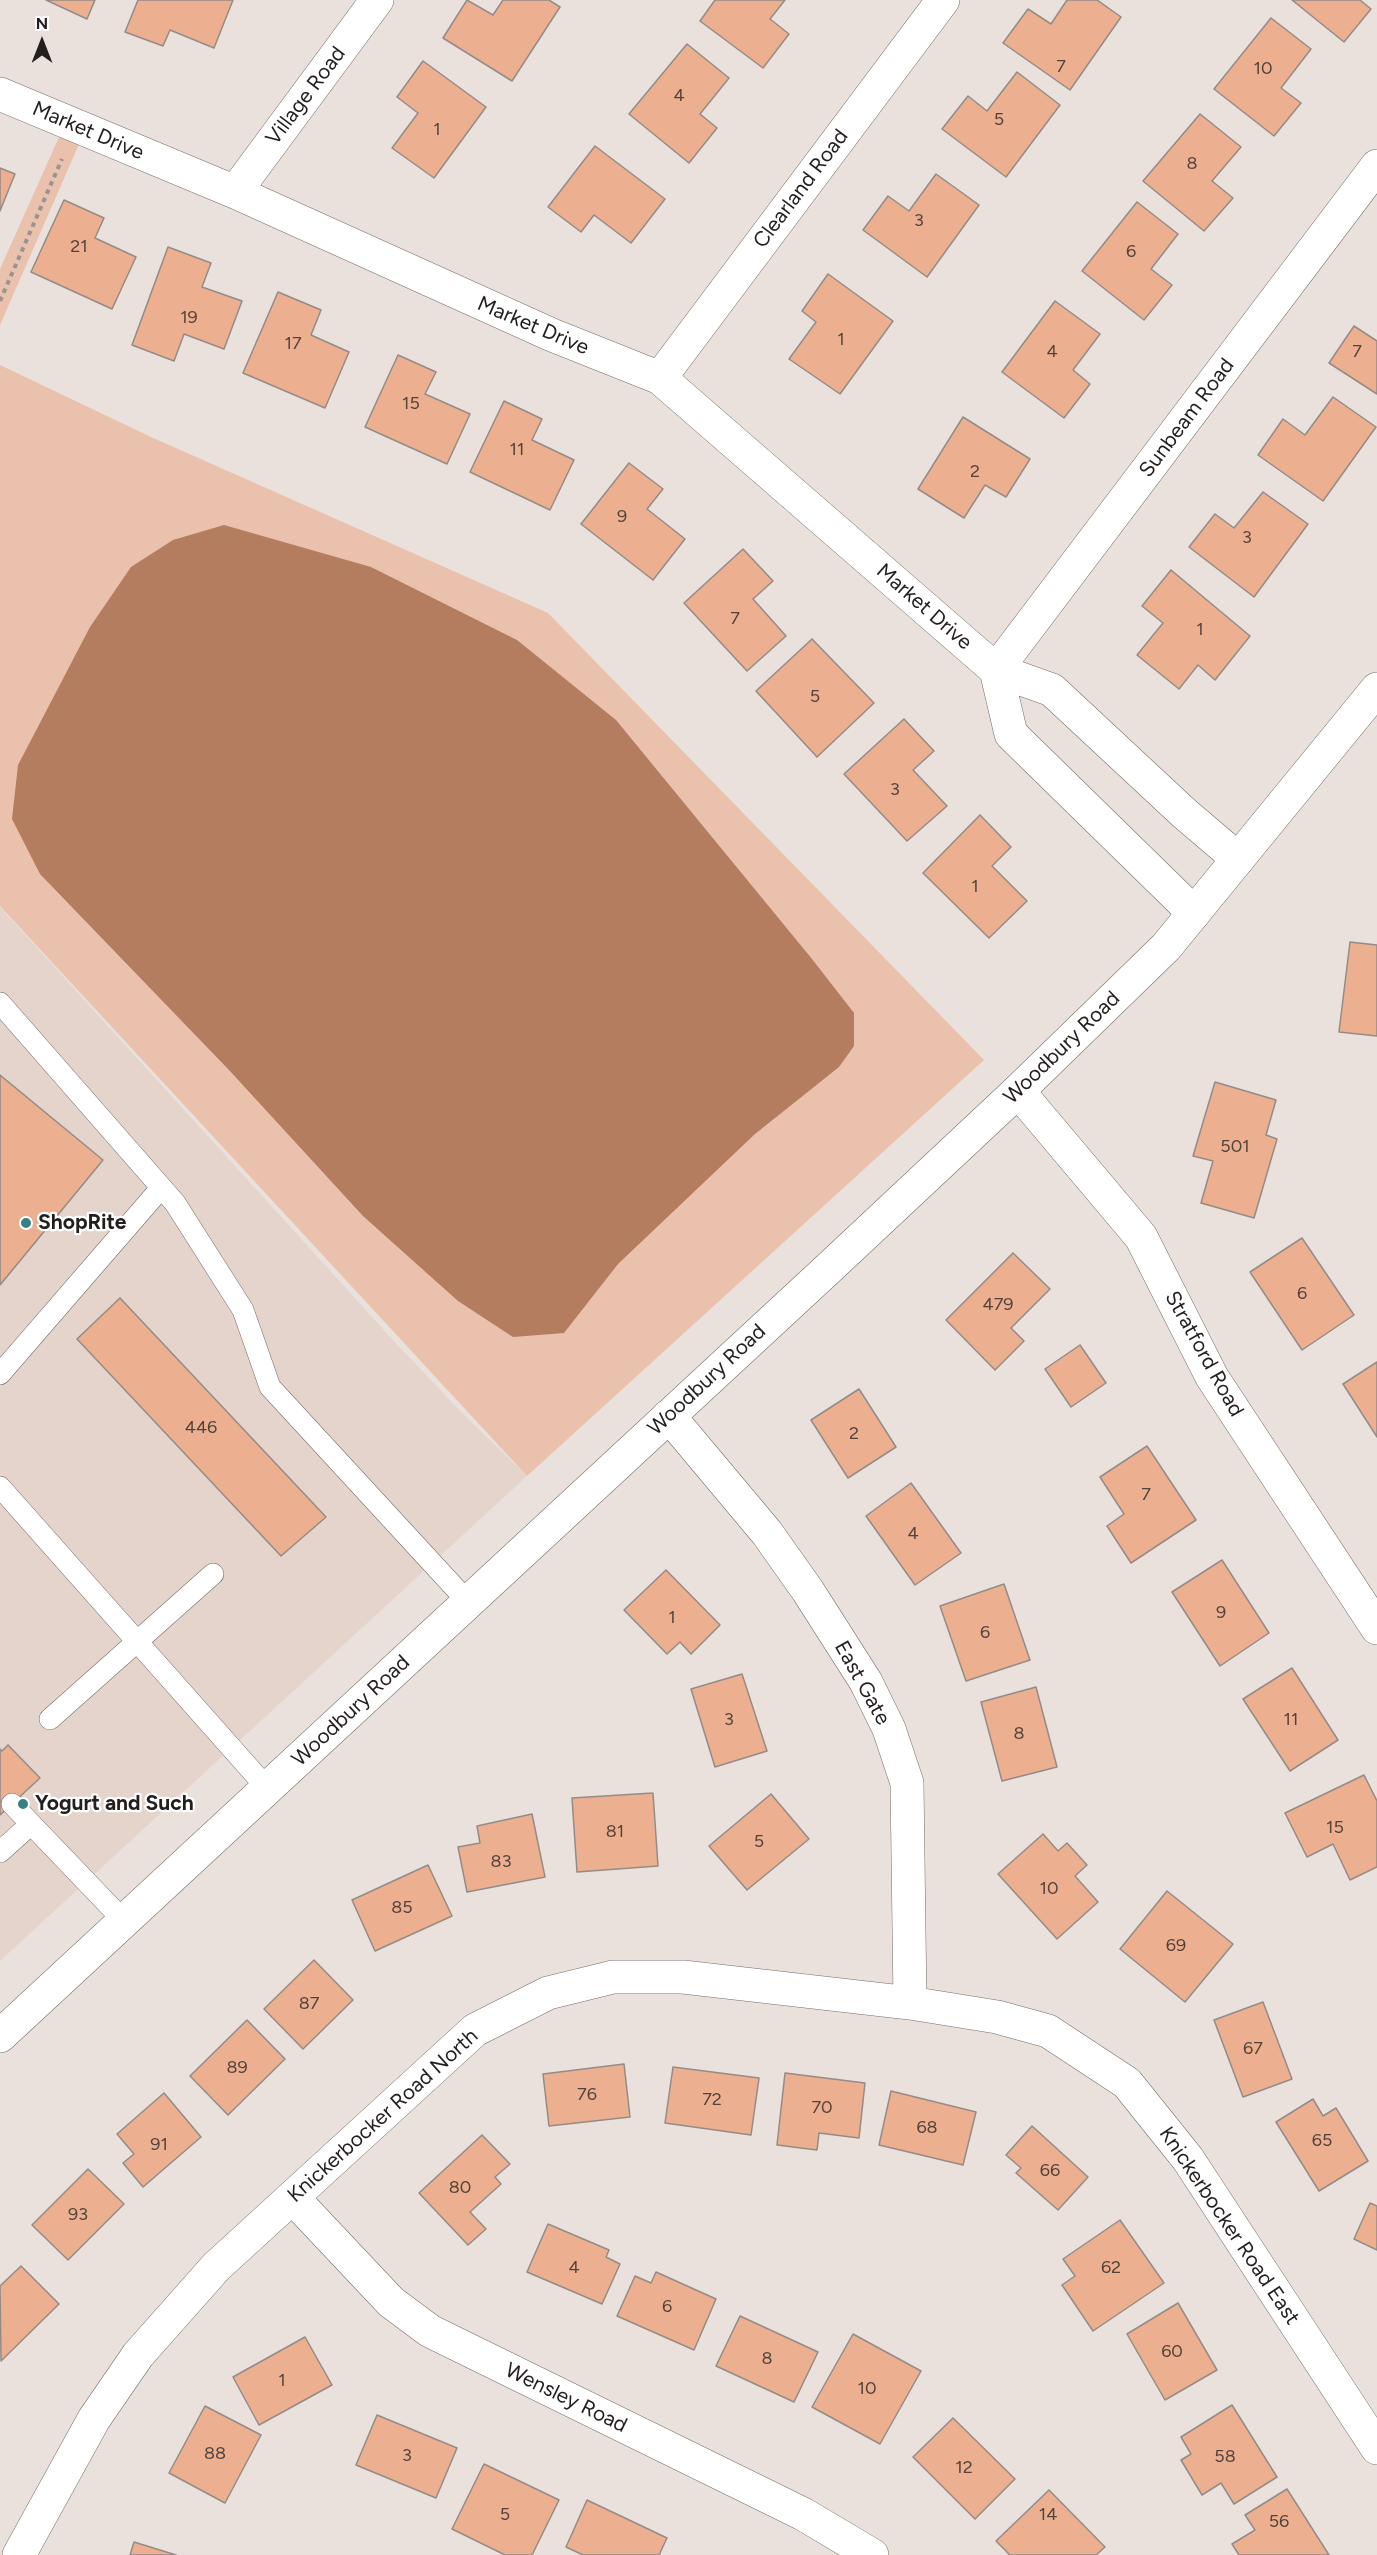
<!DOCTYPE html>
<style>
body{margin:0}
#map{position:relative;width:1377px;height:2555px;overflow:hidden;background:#eae1dc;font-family:Figtree,sans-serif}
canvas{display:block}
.north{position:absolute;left:12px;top:12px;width:60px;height:60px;-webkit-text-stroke:4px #fff;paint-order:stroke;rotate:0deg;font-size:16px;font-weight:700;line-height:24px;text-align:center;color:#231f1e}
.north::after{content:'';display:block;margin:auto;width:21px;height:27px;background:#231f1e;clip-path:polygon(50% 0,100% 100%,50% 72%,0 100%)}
</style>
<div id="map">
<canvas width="1377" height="2555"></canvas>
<div class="north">N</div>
</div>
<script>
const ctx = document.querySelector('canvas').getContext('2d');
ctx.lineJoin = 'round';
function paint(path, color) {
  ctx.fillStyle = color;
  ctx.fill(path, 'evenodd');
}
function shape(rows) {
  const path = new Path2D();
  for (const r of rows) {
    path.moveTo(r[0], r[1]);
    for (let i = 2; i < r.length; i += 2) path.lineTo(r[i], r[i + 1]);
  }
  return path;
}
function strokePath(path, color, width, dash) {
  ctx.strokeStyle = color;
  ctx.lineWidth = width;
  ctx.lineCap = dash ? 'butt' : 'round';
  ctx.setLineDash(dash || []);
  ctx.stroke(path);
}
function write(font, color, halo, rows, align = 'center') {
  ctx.font = font + ' Figtree,sans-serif';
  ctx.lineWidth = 4.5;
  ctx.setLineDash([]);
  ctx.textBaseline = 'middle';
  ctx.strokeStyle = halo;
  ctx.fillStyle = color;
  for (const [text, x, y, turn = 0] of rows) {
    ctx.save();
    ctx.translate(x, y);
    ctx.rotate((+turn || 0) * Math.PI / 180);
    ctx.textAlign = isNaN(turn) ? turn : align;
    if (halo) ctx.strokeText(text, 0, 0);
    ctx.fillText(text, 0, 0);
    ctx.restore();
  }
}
paint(shape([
 [0,907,392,1339,464,1415,527,1476,0,1961]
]), '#e5d4cb');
paint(shape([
 [64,126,83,135,0,325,0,269],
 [0,365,151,437,548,613,984,1060,527,1476,0,906]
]), '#e9c1ac');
paint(shape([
 [224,525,371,567,517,640,616,720,812,959,854,1013,854,1046,839,1067,755,1134,618,1264,564,1333,513,1337,458,1301,363,1216,229,1070,40,874,12,819,18,765,90,627,131,567,173,540]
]), '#b57d60');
const building = shape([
 [46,0,95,0,87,19,46,0],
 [138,0,233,0,214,48,170,30,163,46,125,32,138,0],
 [467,0,493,15,503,0,549,0,560,7,512,81,443,38,467,0],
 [715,0,785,0,770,19,789,34,763,68,700,21,715,0],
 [1067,0,1097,0,1121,17,1070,90,1003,43,1028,9,1051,24,1067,0],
 [1292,0,1360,0,1371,9,1344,42,1292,0],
 [1271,18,1311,49,1281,88,1301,103,1274,136,1214,89,1271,18],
 [687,44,729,78,700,114,717,128,689,163,629,114,687,44],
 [423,61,486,107,434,178,392,148,418,113,397,97,423,61],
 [1017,72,1060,105,1006,177,942,129,968,96,987,111,1017,72],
 [1200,114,1241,147,1212,181,1233,198,1204,231,1143,181,1200,114],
 [595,146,665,199,631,243,594,215,581,232,548,207,595,146],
 [0,168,15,174,0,211,0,168],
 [936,174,979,205,927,277,863,230,888,196,909,211,936,174],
 [64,200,104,218,95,238,136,257,112,309,31,272,64,200],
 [1137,202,1178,234,1151,269,1172,285,1144,320,1082,271,1137,202],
 [168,247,211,263,202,287,242,301,224,349,184,334,174,361,132,345,168,247],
 [828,274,893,321,840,394,789,359,816,322,802,311,828,274],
 [278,292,321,310,311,335,349,352,325,408,243,373,278,292],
 [1055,301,1100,334,1073,370,1090,384,1064,418,1002,372,1055,301],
 [1354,326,1377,341,1377,394,1329,363,1354,326],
 [398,355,436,372,425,394,470,414,447,464,365,427,398,355],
 [1333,397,1376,427,1323,501,1258,455,1283,419,1305,435,1333,397],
 [504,401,542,419,532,440,574,460,550,510,470,472,504,401],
 [963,417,1030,459,1006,497,985,485,964,518,918,489,963,417],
 [629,463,663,489,647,509,685,539,653,580,581,524,629,463],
 [1263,492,1308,524,1254,597,1189,547,1215,514,1234,528,1263,492],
 [743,549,773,581,753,599,786,636,747,671,684,603,743,549],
 [1171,570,1250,636,1215,680,1198,665,1179,689,1137,655,1163,623,1142,606,1171,570],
 [812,639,874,703,817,757,756,691,812,639],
 [904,719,934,751,913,770,947,806,907,841,844,774,904,719],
 [980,815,1011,847,992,866,1027,901,989,938,923,873,980,815],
 [1350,942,1377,945,1377,1036,1339,1032,1350,942],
 [0,1075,103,1160,0,1285,0,1075],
 [1215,1082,1276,1100,1266,1135,1277,1139,1254,1218,1201,1203,1213,1161,1193,1156,1215,1082],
 [1302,1238,1354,1315,1302,1350,1250,1272,1302,1238],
 [1013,1253,1050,1289,1011,1328,1024,1341,995,1370,946,1320,1013,1253],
 [120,1298,326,1517,281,1556,77,1339,120,1298],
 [1080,1345,1106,1383,1071,1407,1045,1369,1080,1345],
 [1377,1362,1377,1437,1343,1384,1377,1362],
 [859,1389,896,1447,848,1478,811,1420,859,1389],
 [1147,1446,1196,1520,1131,1563,1107,1526,1124,1514,1100,1477,1147,1446],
 [911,1483,961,1553,915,1585,866,1516,911,1483],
 [1222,1560,1269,1633,1220,1666,1172,1592,1222,1560],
 [666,1570,720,1625,691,1654,680,1642,667,1654,624,1610,666,1570],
 [1004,1584,1030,1660,966,1681,940,1606,1004,1584],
 [1292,1668,1338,1740,1290,1771,1243,1699,1292,1668],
 [742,1674,767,1751,715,1767,691,1689,742,1674],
 [1036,1687,1057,1767,1002,1781,981,1702,1036,1687],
 [8,1745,40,1778,0,1815,0,1749,2,1751,8,1745],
 [1364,1775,1377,1801,1377,1867,1350,1880,1333,1844,1307,1857,1285,1813,1364,1775],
 [653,1793,658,1866,577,1872,572,1798,653,1793],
 [771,1794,809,1839,747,1890,709,1846,771,1794],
 [532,1814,545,1877,467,1892,458,1847,480,1843,477,1826,532,1814],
 [1043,1834,1058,1851,1067,1843,1087,1865,1075,1876,1098,1902,1057,1939,998,1874,1043,1834],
 [428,1865,452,1916,375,1951,352,1900,428,1865],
 [1167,1891,1233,1944,1185,2002,1120,1949,1167,1891],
 [314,1960,353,2000,303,2049,264,2009,314,1960],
 [1263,2002,1292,2079,1243,2097,1214,2020,1263,2002],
 [247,2020,285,2059,228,2115,190,2076,247,2020],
 [624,2064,630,2117,549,2126,543,2074,624,2064],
 [673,2067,759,2078,751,2135,665,2123,673,2067],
 [785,2073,865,2083,859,2138,819,2133,817,2150,777,2145,785,2073],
 [891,2091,976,2112,963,2165,879,2145,891,2091],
 [164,2093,201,2137,143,2187,123,2163,134,2154,117,2134,164,2093],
 [1313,2099,1323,2116,1336,2108,1368,2161,1319,2191,1276,2122,1313,2099],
 [1032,2126,1088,2177,1058,2210,1016,2173,1021,2168,1006,2155,1032,2126],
 [482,2135,510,2164,495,2177,501,2184,470,2212,486,2229,468,2245,419,2193,482,2135],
 [88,2169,124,2204,68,2260,32,2225,88,2169],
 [1370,2203,1377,2206,1377,2250,1354,2239,1370,2203],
 [1120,2220,1164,2283,1093,2331,1062,2285,1075,2276,1063,2259,1120,2220],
 [548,2224,609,2250,606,2257,620,2264,602,2304,527,2272,548,2224],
 [21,2266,59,2304,1,2361,0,2286,21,2266],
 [656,2272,716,2299,694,2350,617,2316,635,2276,651,2283,656,2272],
 [1178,2303,1217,2370,1165,2400,1127,2334,1178,2303],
 [740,2316,818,2352,794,2402,716,2366,740,2316],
 [853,2334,921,2371,880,2444,812,2407,853,2334],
 [305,2337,332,2385,259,2425,233,2377,305,2337],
 [1232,2405,1277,2477,1234,2504,1221,2483,1202,2495,1181,2460,1191,2454,1181,2437,1232,2405],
 [205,2406,261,2435,225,2503,169,2473,205,2406],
 [377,2415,457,2448,436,2498,356,2465,377,2415],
 [953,2418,1015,2479,975,2519,913,2457,953,2418],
 [484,2464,559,2500,532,2555,505,2555,452,2529,484,2464],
 [1287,2489,1329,2555,1239,2555,1232,2544,1255,2530,1245,2515,1287,2489],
 [1049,2490,1105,2547,1096,2555,1010,2555,996,2541,1049,2490],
 [587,2500,667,2538,659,2555,583,2555,566,2547,587,2500],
 [134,2542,176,2555,130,2555,134,2542]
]);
paint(building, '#ecb091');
strokePath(building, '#948b87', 1.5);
const service = shape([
 [0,1003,175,1203,243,1310,270,1387,468,1602],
 [0,1374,161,1188],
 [0,1487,267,1788],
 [50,1719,213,1574],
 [12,1804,124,1921],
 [0,1852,31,1824]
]);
const minor = shape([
 [0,94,235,192,552,335,660,378,996,670,1052,690,1184,813,1238,859],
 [235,192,377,0],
 [660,378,943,0],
 [1194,913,1011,734,996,670,1377,166],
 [1018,1091,1141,1237,1212,1377,1377,1628],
 [669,1416,767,1533,808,1591,866,1682,889,1729,907,1783,910,2003],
 [293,2198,391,2302,430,2331,803,2514,872,2555],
 [19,2555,94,2419,138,2355,216,2267,475,2030,548,1993,613,1977,683,1977,910,2003,997,2017,1048,2031,1127,2083,1188,2159,1377,2448]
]);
const secondary = shape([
 [0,2036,829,1268,1018,1091,1166,947,1377,689]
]);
strokePath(service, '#766d69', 22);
strokePath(minor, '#766d69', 34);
strokePath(secondary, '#766d69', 34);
strokePath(shape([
 [0,301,62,159]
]), '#9a9390', 4, [4.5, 4.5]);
strokePath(service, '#fff', 21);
strokePath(minor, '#fff', 33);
strokePath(secondary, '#fff', 33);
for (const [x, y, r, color] of [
 [26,1223,6,"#378083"],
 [23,1804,6,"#378083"]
]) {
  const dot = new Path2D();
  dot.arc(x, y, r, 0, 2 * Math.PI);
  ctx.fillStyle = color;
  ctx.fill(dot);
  strokePath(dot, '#fff', 2);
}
write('18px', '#55433b', null, [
 ["7",1061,67],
 ["10",1263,69],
 ["4",679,96],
 ["5",999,120],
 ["1",437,130],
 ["8",1192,164],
 ["3",919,221],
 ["21",79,247],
 ["6",1131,252],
 ["19",189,318],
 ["1",841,340],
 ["17",293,344],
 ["4",1052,352],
 ["7",1357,352],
 ["15",411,404],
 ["11",517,450],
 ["2",975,472],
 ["9",622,517],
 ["3",1247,538],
 ["7",735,619],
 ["1",1200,630],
 ["5",815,697],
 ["3",895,790],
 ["1",975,887],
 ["501",1235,1147],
 ["6",1302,1294],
 ["479",998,1305],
 ["446",201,1428],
 ["2",854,1434],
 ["7",1146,1495],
 ["4",913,1534],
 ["9",1221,1613],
 ["1",672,1618],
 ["6",985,1633],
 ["3",729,1720],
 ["11",1291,1720],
 ["8",1019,1734],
 ["15",1335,1828],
 ["81",615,1832],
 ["5",759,1842],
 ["83",501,1862],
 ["10",1049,1889],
 ["85",402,1908],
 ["69",1176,1946],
 ["87",309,2004],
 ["67",1253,2049],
 ["89",237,2068],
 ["76",587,2095],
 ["72",712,2100],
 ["70",822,2108],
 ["68",927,2128],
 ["65",1322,2141],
 ["91",159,2145],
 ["66",1050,2171],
 ["80",460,2188],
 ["93",78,2215],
 ["4",574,2268],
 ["62",1111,2268],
 ["6",667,2307],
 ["60",1172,2352],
 ["8",767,2359],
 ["1",282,2381],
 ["10",867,2389],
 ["88",215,2454],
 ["3",407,2456],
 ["58",1225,2457],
 ["12",964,2468],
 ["5",505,2515],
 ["14",1048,2515],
 ["56",1279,2522]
]);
write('21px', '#231f1e', '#fff', [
 ["Village Road",306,96,-53],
 ["Market Drive",88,131,23],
 ["Clearland Road",801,189,-53],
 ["Market Drive",533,326,23],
 ["Sunbeam Road",1187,418,-53],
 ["Market Drive",924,607,41],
 ["Woodbury Road",1062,1048,-44],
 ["Stratford Road",1204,1354,61],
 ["Woodbury Road",707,1380,-43],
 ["East Gate",862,1683,61],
 ["Woodbury Road",351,1711,-43],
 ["Knickerbocker Road North",383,2116,-42],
 ["Knickerbocker Road East",1229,2226,56],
 ["Wensley Road",566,2398,26]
]);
write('bold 21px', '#231f1e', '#fff', [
 ["ShopRite",38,1223],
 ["Yogurt and Such",35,1804]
], 'left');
</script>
